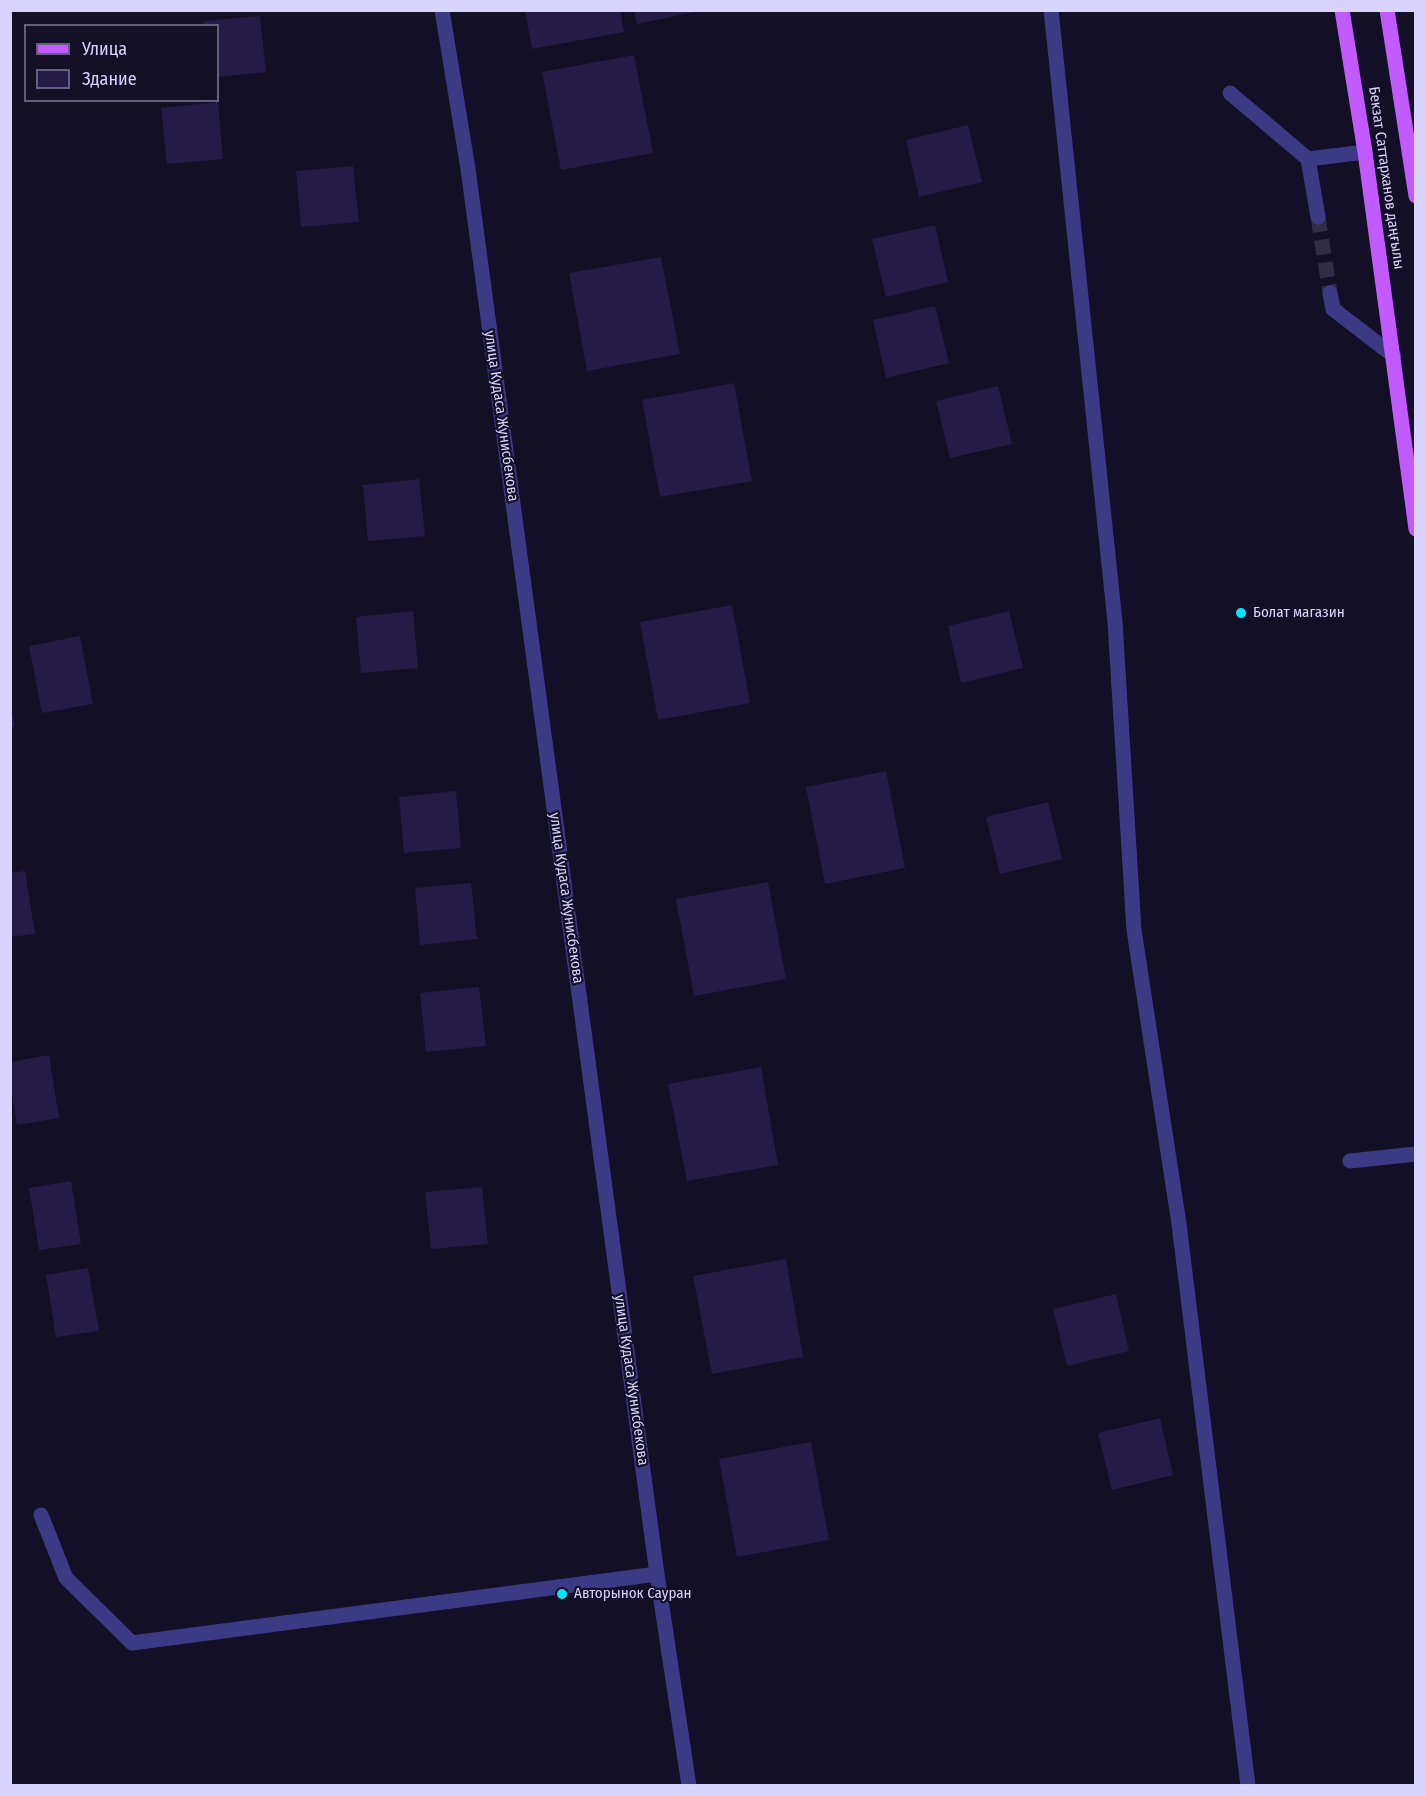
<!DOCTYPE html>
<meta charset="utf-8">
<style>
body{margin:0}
#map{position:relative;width:1426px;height:1796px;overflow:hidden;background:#130f26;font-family:"Fira Sans Condensed",sans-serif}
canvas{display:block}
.frame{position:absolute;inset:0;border:12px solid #d9d4ff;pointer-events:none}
.legend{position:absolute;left:24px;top:24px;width:195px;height:78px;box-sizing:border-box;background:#130f26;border:2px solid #625e7d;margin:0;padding:8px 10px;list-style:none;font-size:18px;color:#d9d4ff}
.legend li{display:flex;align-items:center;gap:12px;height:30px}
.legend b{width:30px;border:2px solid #625e7d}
</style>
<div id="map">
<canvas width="1426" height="1796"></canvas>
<div class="frame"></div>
<ul class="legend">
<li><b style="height:8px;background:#c25bff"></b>Улица</li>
<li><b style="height:16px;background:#241b47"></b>Здание</li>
</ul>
</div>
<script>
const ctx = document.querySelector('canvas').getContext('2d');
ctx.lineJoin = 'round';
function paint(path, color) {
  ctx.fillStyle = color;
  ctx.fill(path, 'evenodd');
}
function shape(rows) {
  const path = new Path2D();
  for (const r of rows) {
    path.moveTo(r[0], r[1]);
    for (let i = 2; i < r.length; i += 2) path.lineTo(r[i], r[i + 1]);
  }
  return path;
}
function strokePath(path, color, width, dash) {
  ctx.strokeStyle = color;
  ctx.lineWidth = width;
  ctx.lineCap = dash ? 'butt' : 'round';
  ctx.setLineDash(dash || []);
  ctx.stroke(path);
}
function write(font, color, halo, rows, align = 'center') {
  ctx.font = font + ' "Fira Sans Condensed",sans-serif';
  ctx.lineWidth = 4.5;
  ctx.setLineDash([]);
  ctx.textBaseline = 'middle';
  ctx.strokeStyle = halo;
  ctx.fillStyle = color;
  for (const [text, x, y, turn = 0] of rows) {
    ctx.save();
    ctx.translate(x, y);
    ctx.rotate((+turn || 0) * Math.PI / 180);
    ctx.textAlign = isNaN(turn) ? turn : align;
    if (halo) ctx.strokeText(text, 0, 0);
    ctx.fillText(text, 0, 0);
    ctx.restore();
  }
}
paint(shape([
 [525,10,620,10,624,32,532,49],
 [634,10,695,10,695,12,637,24],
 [260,16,266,72,218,77,218,26,204,26,204,21],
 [634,55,653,153,561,170,542,72],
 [218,102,223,159,167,164,161,108],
 [968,125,982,182,919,197,906,140],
 [353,166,359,222,301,227,296,171],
 [935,225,948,282,886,297,872,239],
 [661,257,680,354,587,371,569,273],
 [935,306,949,363,886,378,873,320],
 [734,383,752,481,660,497,642,400],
 [998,386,1012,444,950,458,936,401],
 [419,479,425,536,368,541,363,485],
 [732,605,750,703,658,720,640,622],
 [413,611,418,668,361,673,356,617],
 [1009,611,1023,668,961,683,948,626],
 [80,636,93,704,42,713,29,646],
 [10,704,15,727,10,728],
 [886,771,905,868,825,884,806,787],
 [456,791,461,848,404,853,399,797],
 [1048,802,1062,859,1000,874,986,817],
 [25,871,35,934,10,937,10,873],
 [768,882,786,979,694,996,676,899],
 [471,883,477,939,420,945,415,888],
 [479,987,486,1046,426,1052,420,993],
 [49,1055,59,1118,17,1125,10,1082,10,1062],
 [761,1067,778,1165,687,1181,668,1084],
 [71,1181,81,1244,39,1250,29,1188],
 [482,1187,488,1244,431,1249,425,1192],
 [786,1259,803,1357,712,1374,693,1276],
 [88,1268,99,1331,56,1337,46,1275],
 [1116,1294,1129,1351,1067,1366,1053,1309],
 [1160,1418,1173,1475,1112,1490,1098,1433],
 [811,1442,829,1540,737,1557,719,1459]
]), '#241b47');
strokePath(shape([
 [1318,217,1330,293]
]), '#312d47', 15, [15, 8]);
strokePath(shape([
 [442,10,468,169,657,1574,689,1786],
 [1051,10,1115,622,1134,930,1179,1224,1248,1786],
 [1230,93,1308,159,1365,152],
 [1308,159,1318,217],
 [1330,293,1333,309,1394,356],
 [1350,1161,1416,1154],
 [41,1515,66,1578,132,1643,657,1574]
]), '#3d3a85', 15);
strokePath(shape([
 [1342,10,1365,152,1416,529],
 [1387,10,1416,196]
]), '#c25bff', 15);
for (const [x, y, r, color] of [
 [1241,613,6,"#00e5ff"],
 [562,1594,6,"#00e5ff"]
]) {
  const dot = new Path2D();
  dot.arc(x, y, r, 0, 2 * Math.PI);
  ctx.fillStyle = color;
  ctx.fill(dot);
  strokePath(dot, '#130f26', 2);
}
write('15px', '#d9d4ff', '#130f26', [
 ["Бекзат Саттарханов даңғылы",1386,178,82],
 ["улица Кудаса Жунисбекова",501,416,82],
 ["улица Кудаса Жунисбекова",566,898,82],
 ["улица Кудаса Жунисбекова",631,1380,82]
]);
write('15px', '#d9d4ff', '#130f26', [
 ["Болат магазин",1253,613],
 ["Авторынок Сауран",574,1594]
], 'left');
</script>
